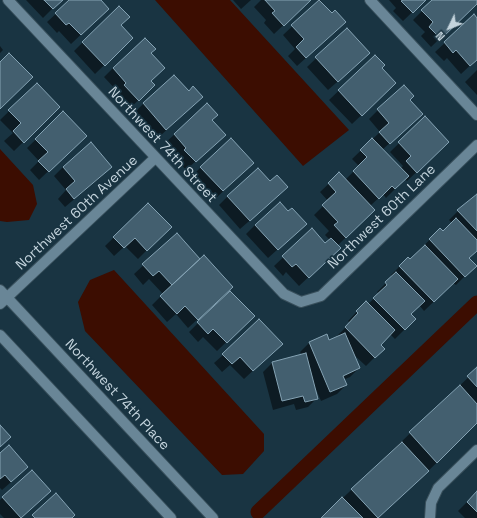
<!DOCTYPE html>
<style>
body{margin:0}
#map{position:relative;width:477px;height:518px;overflow:hidden;background:#193442;font-family:"Space Grotesk",sans-serif}
canvas{display:block}
.north{position:absolute;left:429px;top:8px;width:40px;height:40px;-webkit-text-stroke:3px #193442;paint-order:stroke;rotate:227deg;font-size:11px;font-weight:700;line-height:16px;text-align:center;color:#c4d4dd}
.north::after{content:'';display:block;margin:auto;width:14px;height:18px;background:#c4d4dd;clip-path:polygon(50% 0,100% 100%,50% 72%,0 100%)}
</style>
<div id="map">
<canvas width="477" height="518"></canvas>
<div class="north">N</div>
</div>
<script>
const ctx = document.querySelector('canvas').getContext('2d');
ctx.lineJoin = 'round';
function paint(path, color) {
  ctx.fillStyle = color;
  ctx.fill(path, 'evenodd');
}
function shape(rows) {
  const path = new Path2D();
  for (const r of rows) {
    path.moveTo(r[0], r[1]);
    for (let i = 2; i < r.length; i += 2) path.lineTo(r[i], r[i + 1]);
  }
  return path;
}
function strokePath(path, color, width, dash) {
  ctx.strokeStyle = color;
  ctx.lineWidth = width;
  ctx.lineCap = dash ? 'butt' : 'round';
  ctx.setLineDash(dash || []);
  ctx.stroke(path);
}
function write(font, color, halo, rows, align = 'center') {
  ctx.font = font + ' "Space Grotesk",sans-serif';
  ctx.lineWidth = 3.5;
  ctx.setLineDash([]);
  ctx.textBaseline = 'middle';
  ctx.strokeStyle = halo;
  ctx.fillStyle = color;
  for (const [text, x, y, turn = 0] of rows) {
    ctx.save();
    ctx.translate(x, y);
    ctx.rotate((+turn || 0) * Math.PI / 180);
    ctx.textAlign = isNaN(turn) ? turn : align;
    if (halo) ctx.strokeText(text, 0, 0);
    ctx.fillText(text, 0, 0);
    ctx.restore();
  }
}
paint(shape([
 [155,0,230,0,349,130,303,166],
 [0,149,33,185,37,204,29,220,7,222,0,221],
 [114,270,264,434,264,451,243,474,222,475,85,331,78,302,90,280]
]), '#3c0d01');
paint(shape([
 [26,0,61,0,43,18],
 [71,0,100,0,108,9,71,44,59,31,57,33,47,22],
 [233,0,251,0,241,9],
 [261,0,310,0,274,34,264,23,266,20,254,7],
 [320,0,332,14,336,31,297,66,288,56,295,49,283,35],
 [389,0,425,0,403,21,393,11,396,8],
 [433,0,477,0,477,3,431,47,421,36,425,32,413,20],
 [474,16,477,19,477,59,461,74,447,58,444,61,435,52],
 [120,25,132,38,95,74,74,51,83,42],
 [347,29,360,62,328,90,307,67],
 [0,46,3,50,0,53],
 [150,53,150,81,145,94,129,109,116,94,118,92,104,77,113,68],
 [375,56,381,68,386,92,352,124,329,100],
 [477,70,477,95,465,82],
 [37,84,59,107,14,151,4,141,13,133,0,120],
 [188,92,192,106,157,139,135,112,144,103],
 [409,100,412,123,382,150,400,169,403,166,390,152,425,118,448,142,407,181,405,179,386,198,383,194,370,206,374,210,337,246,330,257,299,286,286,272,283,276,274,266,312,230,325,244,330,240,325,235,329,231,314,215,328,201,320,192,339,174,345,180,359,166,352,159,380,132,369,119,378,110],
 [207,105,216,143,186,170,176,159,178,157,165,143],
 [63,113,85,136,39,180,30,170,39,161,27,148],
 [253,163,214,200,192,176,201,167],
 [63,167,102,176,65,207,58,199,66,190,54,176],
 [270,182,278,196,240,229,219,205,228,196],
 [477,195,477,249,468,259,475,266,456,285,453,283,424,311,419,305,410,314,415,319,395,339,390,334,379,345,383,349,366,366,353,354,359,368,350,377,343,380,346,385,337,394,321,401,315,387,317,398,308,407,296,410,294,404,273,410,263,372,272,363,302,355,300,352,309,343,329,341,336,337,350,323,348,321,366,302,368,304,379,294,377,292,392,277,391,275,408,258,410,260,440,229,443,232,452,223,449,220,466,203,468,204],
 [148,204,170,227,138,259,125,246,114,256,105,246],
 [255,225,296,233,268,258,246,234],
 [177,234,223,296,188,328,176,314,167,322,152,305,163,294,149,279,143,285,134,274],
 [198,323,244,325,217,351,203,337,198,342,189,332],
 [272,353,244,379,230,365,222,372,214,363,223,355],
 [477,369,477,423,419,480,377,518,322,518],
 [0,454,18,476,2,490,0,488],
 [32,471,41,500,21,518,4,518,0,514,0,500],
 [477,492,477,518,465,518,458,511]
]), '#0007');
strokePath(shape([
 [258,512,477,303]
]), '#3c0d01', 15);
const building = shape([
 [44,0,63,0,53,9,44,0],
 [69,0,101,0,109,9,81,35,69,23,66,25,55,13,69,0],
 [265,0,311,0,284,26,272,13,275,11,265,0],
 [319,0,332,13,335,10,346,22,306,58,296,47,304,39,291,25,319,0],
 [403,0,426,0,413,13,401,1,403,0],
 [432,0,477,0,477,4,441,39,429,27,433,22,421,10,432,0],
 [119,6,130,17,121,25,133,38,105,66,82,42,119,6],
 [474,14,477,18,477,60,470,66,456,50,453,53,444,42,474,14],
 [347,28,370,53,338,82,315,57,347,28],
 [145,38,156,49,151,53,165,68,151,81,155,85,139,101,124,85,126,83,113,68,145,38],
 [9,53,33,77,0,109,0,62,9,53],
 [375,55,385,65,382,68,396,83,362,116,338,90,375,55],
 [174,75,189,91,193,86,203,97,166,130,143,103,174,75],
 [37,83,60,107,24,143,13,131,21,123,8,110,37,83],
 [404,85,414,96,410,100,423,114,390,144,379,132,389,123,377,109,404,85],
 [207,103,218,115,212,120,226,135,196,162,184,150,186,148,174,134,207,103],
 [63,111,87,136,49,172,38,161,48,152,35,139,63,111],
 [425,116,449,142,417,173,406,161,411,156,398,142,425,116],
 [231,138,254,163,223,191,200,167,231,138],
 [372,138,409,176,395,189,392,186,379,199,353,171,367,157,360,150,372,138],
 [91,142,112,167,74,199,66,189,75,181,63,167,91,142],
 [258,168,270,181,277,175,288,187,250,221,227,196,258,168],
 [339,172,375,210,346,238,334,225,338,222,322,205,336,192,328,183,339,172],
 [477,194,477,231,457,210,477,194],
 [280,202,288,211,292,208,307,224,278,250,255,225,280,202],
 [148,203,172,227,147,251,135,238,124,248,113,237,148,203],
 [456,218,477,240,477,251,469,258,477,266,465,277,429,239,440,228,443,231,456,218],
 [312,228,325,243,331,238,341,248,309,278,296,264,292,267,282,256,312,228],
 [177,233,200,259,172,285,159,271,153,276,142,264,177,233],
 [425,245,458,279,434,302,399,266,408,257,410,259,425,245],
 [204,255,233,287,198,320,185,306,177,314,160,296,204,255],
 [396,272,425,301,411,314,416,319,405,330,373,298,387,285,385,282,396,272],
 [230,291,255,316,227,343,213,329,208,334,197,322,230,291],
 [366,301,395,330,381,345,385,349,375,358,345,327,358,313,356,311,366,301],
 [259,319,283,344,253,371,240,357,232,364,222,354,259,319],
 [345,333,360,368,343,376,347,385,330,392,309,342,327,334,329,340,345,333],
 [306,353,318,399,305,402,303,396,282,401,272,362,306,353],
 [477,367,477,387,467,376,477,367],
 [460,385,477,404,477,423,437,463,409,432,460,385],
 [0,425,11,437,0,447,0,425],
 [402,442,429,471,378,518,351,489,402,442],
 [9,445,28,467,11,482,5,475,0,479,0,453,9,445],
 [32,470,51,491,21,518,2,497,32,470],
 [477,491,477,512,467,502,477,491],
 [56,493,75,515,72,518,35,518,32,515,56,493],
 [342,497,363,518,321,518,342,497]
]);
paint(building, '#435f6f');
strokePath(building, '#85a3b4', 1);
const street = shape([
 [8,0,284,294,301,302,321,296,477,145],
 [370,0,477,115],
 [0,290,213,518],
 [0,304,155,158],
 [0,335,171,518],
 [430,518,431,503,438,488,477,450]
]);
strokePath(street, '#384f5b', 12);
strokePath(street, '#698697', 10);
write('14px', '#c4d4dd', '#193442', [
 ["Northwest 74th Street",162,145,47],
 ["Northwest 60th Avenue",77,213,-43],
 ["Northwest 60th Lane",382,217,-44],
 ["Northwest 74th Place",117,395,47]
]);
</script>
